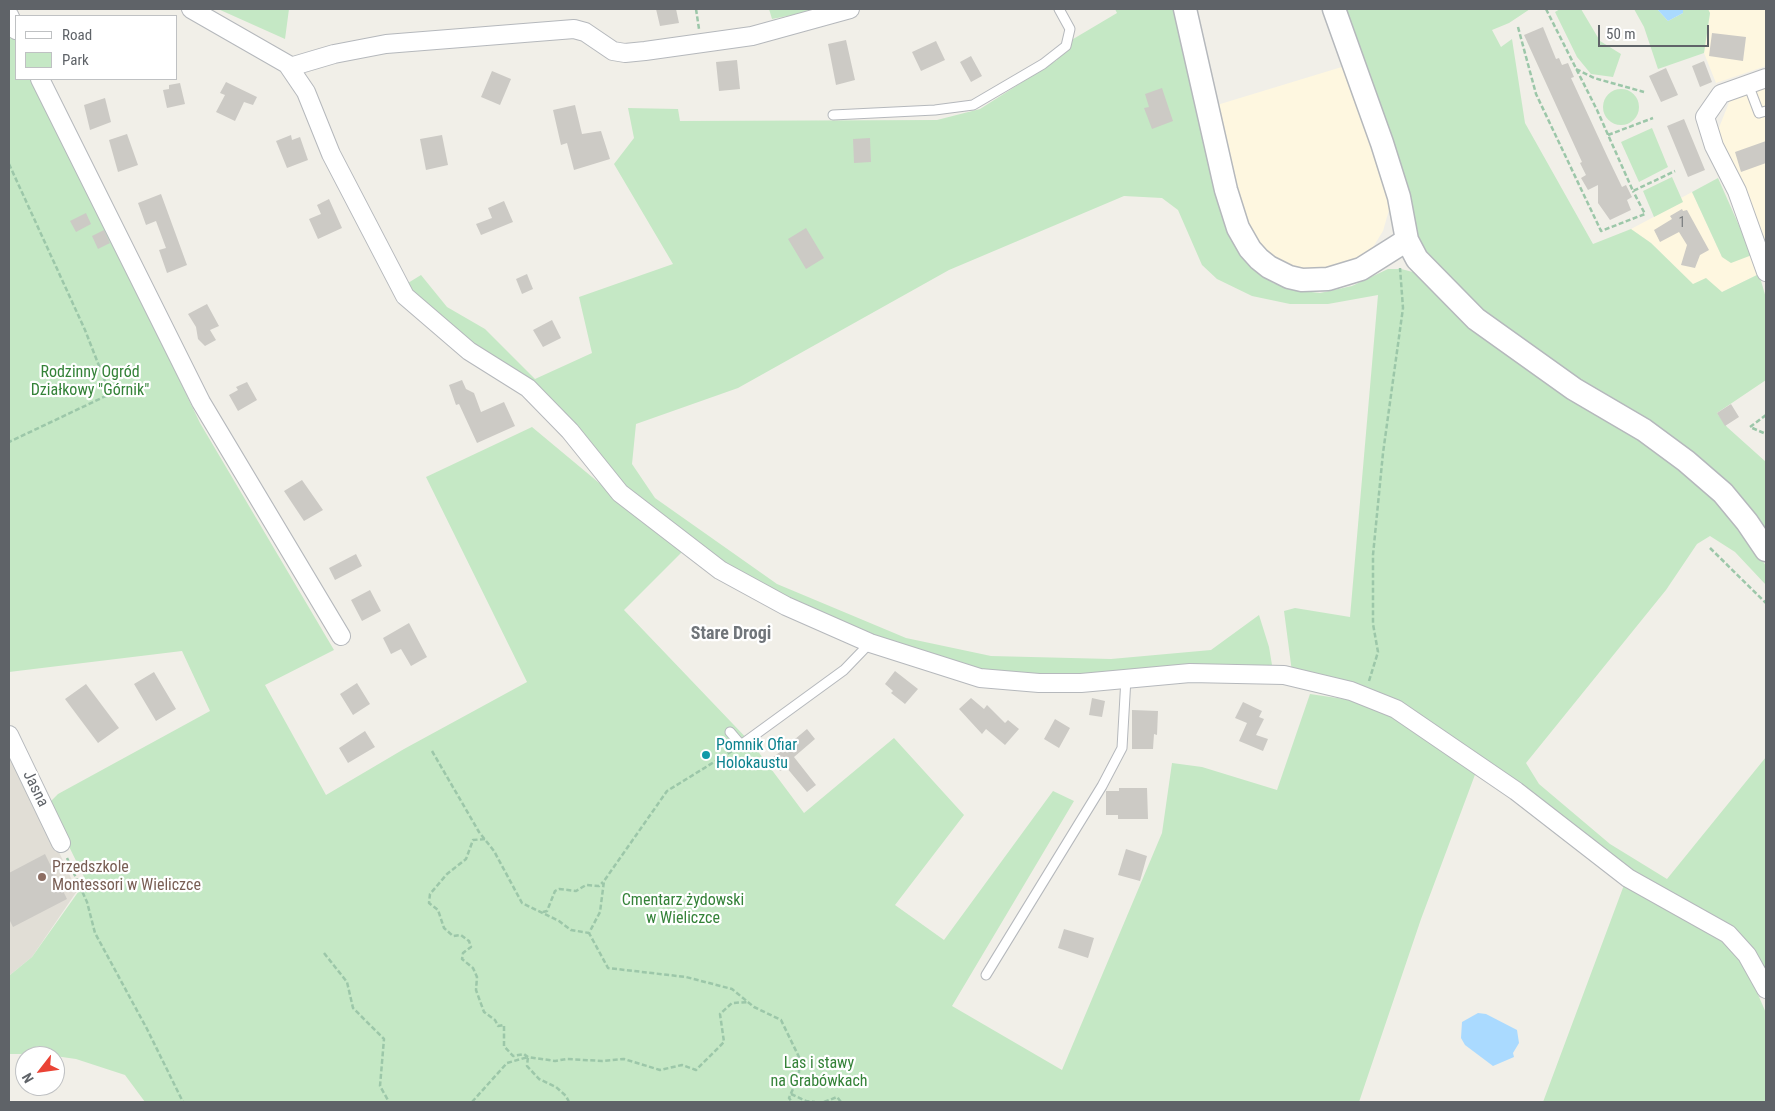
<!DOCTYPE html>
<meta charset="utf-8">
<style>
body{margin:0}
#map{position:relative;width:1775px;height:1111px;overflow:hidden;background:#f1efe8;font-family:"Roboto Condensed",sans-serif}
canvas{display:block}
.frame{position:absolute;inset:0;border:10px solid #5f6368;pointer-events:none}
.legend{position:absolute;left:15px;top:15px;width:162px;height:65px;box-sizing:border-box;background:#fff;border:1px solid #bfc1c3;margin:0;padding:6px 9px;list-style:none;font-size:15px;color:#5f6368}
.legend li{display:flex;align-items:center;gap:10px;height:25px}
.legend b{width:25px;border:1px solid #bfc1c3}
.north{position:absolute;left:15px;top:1046px;width:50px;height:50px;box-sizing:border-box;background:#fff;border:1px solid #bfc1c3;border-radius:50%;rotate:240deg;font-size:14px;font-weight:700;line-height:20px;text-align:center;color:#5f6368}
.north::after{content:'';display:block;margin:auto;width:18px;height:22px;background:#ea4335;clip-path:polygon(50% 0,100% 100%,50% 72%,0 100%)}
.scale{position:absolute;left:1598px;top:25px;width:111px;height:22px;box-sizing:border-box;border:2px solid #5f6368;border-top:0;padding-left:6px;font-size:15px;line-height:18px;white-space:nowrap;color:#5f6368;-webkit-text-stroke:4px #fff;paint-order:stroke}
</style>
<div id="map">
<canvas width="1775" height="1111"></canvas>
<div class="frame"></div>
<ul class="legend">
<li><b style="height:6px;background:#fff"></b>Road</li>
<li><b style="height:14px;background:#c5e8c5"></b>Park</li>
</ul>
<div class="north">N</div>
<div class="scale">50 m</div>
</div>
<script>
const ctx = document.querySelector('canvas').getContext('2d');
ctx.lineJoin = 'round';
function paint(path, color) {
  ctx.fillStyle = color;
  ctx.fill(path, 'evenodd');
}
function shape(rows) {
  const path = new Path2D();
  for (const r of rows) {
    if (r.length === 3) {
      path.moveTo(r[0] + r[2], r[1]);
      path.arc(r[0], r[1], r[2], 0, 2 * Math.PI);
      continue;
    }
    path.moveTo(r[0], r[1]);
    for (let i = 2; i < r.length; i += 2) path.lineTo(r[i], r[i + 1]);
  }
  return path;
}
function strokePath(path, color, width, dash) {
  ctx.strokeStyle = color;
  ctx.lineWidth = width;
  ctx.lineCap = dash ? 'butt' : 'round';
  ctx.setLineDash(dash || []);
  ctx.stroke(path);
}
function write(font, color, halo, rows, align = 'center') {
  ctx.font = font + ' "Roboto Condensed",sans-serif';
  ctx.lineWidth = 4.5;
  ctx.setLineDash([]);
  ctx.textBaseline = 'middle';
  ctx.strokeStyle = halo;
  ctx.fillStyle = color;
  for (const [text, x, y, turn = 0] of rows) {
    ctx.save();
    ctx.translate(x, y);
    ctx.rotate((+turn || 0) * Math.PI / 180);
    ctx.textAlign = isNaN(turn) ? turn : align;
    if (halo) ctx.strokeText(text, 0, 0);
    ctx.fillText(text, 0, 0);
    ctx.restore();
  }
}
paint(shape([
 [1708,9,1766,9,1766,66,1716,83,1704,53,1710,14],
 [1345,66,1391,203,1383,231,1370,252,1343,267,1321,273,1278,263,1259,246,1247,228,1217,105],
 [1766,87,1766,246,1718,130,1730,100],
 [1692,192,1722,257,1752,255,1759,274,1722,292,1693,285,1651,243,1631,229,1682,202,1681,198]
]), '#fef7e0');
paint(shape([
 [9,744,77,891,32,957,10,975]
]), '#e1ded6');
paint(shape([
 [218,9,289,9,285,39],
 [769,9,823,9,772,19],
 [1115,9,1175,9,1258,272,1273,283,1294,290,1320,293,1352,286,1388,269,1401,269,1413,272,1407,204,1342,9,1530,9,1509,23,1492,30,1501,47,1512,39,1525,123,1593,244,1631,229,1651,243,1693,284,1706,278,1722,292,1759,274,1766,298,1766,380,1717,413,1727,427,1766,462,1766,529,1732,489,1679,466,1741,527,1766,566,1766,585,1735,552,1710,536,1697,544,1666,590,1526,763,1539,784,1610,844,1667,879,1766,757,1766,970,1762,962,1743,941,1631,876,1479,755,1361,687,1292,672,1284,611,1295,608,1350,617,1378,295,1328,304,1290,304,1252,296,1217,279,1202,265,1178,210,1162,198,1124,196,949,270,738,388,636,424,632,464,655,498,777,584,906,638,991,656,1111,659,1211,650,1259,615,1269,647,1273,671,1046,678,961,666,916,652,791,603,731,569,623,485,581,434,420,303,408,283,421,275,447,307,485,329,535,379,592,353,579,297,673,264,614,164,634,138,628,108,678,109,680,121,937,120,980,109,1057,60,1053,51,1117,13],
 [1560,9,1581,9,1600,41,1621,54,1613,77,1591,74,1577,57,1555,12],
 [1634,9,1657,9,1668,21,1683,13,1683,9,1708,9,1710,13,1704,53,1658,69,1644,27],
 [9,23,16,39,16,79,35,79,200,423,334,650,265,685,326,795,404,749,527,682,426,477,532,427,682,552,624,610,754,746,804,813,894,738,964,815,895,905,944,940,1053,791,1074,801,952,1006,1062,1070,1162,833,1172,763,1202,767,1277,790,1310,694,1364,702,1410,725,1476,772,1421,919,1359,1102,145,1102,125,1075,76,1059,41,1054,9,1054,9,974,10,975,32,957,86,881,50,808,51,801,58,794,210,711,182,651,9,672],
 [1621,107,18],
 [1652,128,1668,167,1639,182,1621,142],
 [1672,177,1683,202,1654,217,1643,191],
 [1718,178,1752,255,1731,263,1722,257,1692,192],
 [1624,885,1718,933,1744,962,1766,1013,1766,1102,1543,1102]
]), '#c5e8c5');
paint(shape([
 [1657,9,1683,9,1683,13,1668,21],
 [1478,1013,1486,1014,1517,1030,1519,1043,1513,1053,1514,1057,1493,1066,1465,1045,1461,1038,1462,1022]
]), '#aadaff');
paint(shape([
 [656,9,676,9,679,23,660,26],
 [1543,27,1556,59,1559,58,1562,65,1568,63,1574,77,1571,78,1608,158,1622,187,1626,185,1632,197,1627,200,1631,210,1610,220,1598,203,1598,185,1588,190,1581,178,1586,175,1580,163,1582,162,1524,35],
 [1712,33,1746,37,1743,61,1709,56],
 [846,40,855,80,836,85,828,44],
 [936,41,945,60,921,71,912,52],
 [971,56,982,76,971,82,960,62],
 [737,60,740,89,719,91,716,62],
 [1704,61,1712,82,1700,87,1692,66],
 [1666,68,1678,95,1661,102,1649,76],
 [492,71,511,79,500,105,481,97],
 [226,82,257,97,253,105,244,102,235,121,216,112,225,95,220,93],
 [180,83,185,104,167,108,163,90,169,89,169,85],
 [1162,88,1173,121,1152,129,1144,108,1149,107,1145,94],
 [105,98,111,122,90,130,84,105],
 [575,105,582,134,601,131,610,159,574,170,567,143,561,145,553,110],
 [1684,119,1705,170,1688,177,1667,126],
 [127,134,138,165,118,172,109,140],
 [291,135,292,140,300,137,308,160,287,168,276,141],
 [442,135,448,165,426,170,420,139],
 [870,138,871,162,854,163,853,139],
 [1766,141,1766,163,1741,172,1735,152],
 [161,194,187,265,167,273,159,250,166,248,156,221,146,225,138,203],
 [329,199,342,228,318,239,309,219,321,214,317,205],
 [504,201,513,222,481,235,476,224,492,218,488,208],
 [1682,209,1683,211,1687,210,1709,250,1700,255,1695,268,1681,265,1687,245,1679,232,1660,242,1654,230,1672,219,1670,216],
 [86,213,91,224,76,232,70,221],
 [806,228,824,258,806,269,788,239],
 [104,230,110,243,98,249,92,236],
 [527,274,533,289,522,294,516,279],
 [207,304,219,326,210,330,216,340,205,346,198,339,196,327,188,314],
 [552,320,561,338,543,347,533,330],
 [462,380,466,389,474,393,481,412,504,402,515,426,477,443,459,404,456,405,449,385],
 [247,382,257,400,238,411,229,395,238,390,236,387],
 [1731,404,1739,417,1725,426,1717,413],
 [302,480,323,510,304,521,284,491],
 [356,554,362,566,335,580,329,568],
 [370,590,381,611,362,621,351,600],
 [409,623,427,657,411,666,401,649,391,654,383,638],
 [895,671,918,689,905,704,891,693,893,691,885,684],
 [154,672,176,709,156,721,134,684],
 [357,683,370,704,353,715,340,694],
 [86,684,119,728,98,743,65,699],
 [971,698,984,709,987,705,1005,723,1008,720,1019,729,1005,745,986,729,982,734,959,709],
 [1092,698,1105,701,1102,717,1089,715],
 [1243,702,1262,711,1259,717,1264,719,1256,735,1268,739,1263,751,1239,741,1247,723,1235,718],
 [1132,710,1158,711,1157,735,1154,734,1153,749,1132,749],
 [1055,719,1070,728,1059,748,1044,739],
 [807,729,815,739,794,757,816,785,807,792,786,767,780,771,770,760],
 [365,731,375,747,348,763,339,748],
 [1119,788,1147,788,1148,819,1118,819,1118,815,1106,815,1106,791,1119,791],
 [1126,849,1147,856,1140,881,1118,875],
 [45,854,67,899,13,927,9,919,9,873],
 [1064,929,1094,938,1088,958,1058,948]
]), '#cccac5');
const service = shape([
 [1748,84,1759,113,1766,111],
 [833,115,935,110,973,105,1043,64,1066,46,1070,29,1059,9],
 [730,732,741,745,844,670,870,643],
 [986,975,1102,786,1122,748,1126,678]
]);
const minor = shape([
 [191,9,287,64,306,92,331,154,405,296,469,351,528,388,570,431,620,493,720,570,786,606,870,643,980,678,1039,683,1081,683,1190,673,1284,675,1351,691,1396,709,1516,791,1628,878,1728,934,1747,955,1766,989],
 [9,15,16,30],
 [290,67,334,54,386,44,574,29,585,32,613,51,625,53,645,51,752,36,850,9],
 [1766,78,1721,94,1705,117,1714,146,1737,191,1766,272],
 [40,79,201,402,341,636],
 [9,735,61,843]
]);
const tertiary = shape([
 [1185,9,1226,190,1238,228,1250,249,1259,259,1269,267,1289,277,1302,280,1328,279,1361,269,1407,240],
 [1334,9,1382,143,1399,197,1407,240,1417,259,1476,319,1574,389,1644,430,1686,461,1723,493,1747,522,1766,550]
]);
strokePath(service, '#b5b8bc', 11);
strokePath(minor, '#b5b8bc', 20);
strokePath(tertiary, '#b5b8bc', 25);
strokePath(shape([
 [696,9,699,29],
 [1546,9,1597,110,1633,191,1675,171],
 [1518,27,1536,94,1601,231,1645,214,1633,191],
 [1576,69,1594,78,1644,92],
 [1608,135,1653,118],
 [9,164,85,330,110,394,9,442],
 [1766,415,1750,427,1766,434],
 [1710,548,1766,603],
 [1369,681,1378,652,1373,624,1373,555,1383,453,1403,308,1400,268],
 [432,751,479,832,494,851,522,903,559,921,571,930,589,933],
 [732,751,667,791,604,881,600,912,589,933,608,968,686,977,732,989,754,1007,781,1020,799,1057,799,1075,789,1098,792,1102],
 [485,839,473,840,466,859,447,874,430,894,429,903,438,910,444,928,453,936,461,935,469,941,471,947,463,953,462,959,473,968,477,977,476,990,484,1012,495,1020,498,1026,504,1025,504,1046,513,1056,524,1054,528,1057,555,1061,567,1059,602,1061,624,1059,660,1070,682,1065,696,1070,724,1042,720,1014,732,1003,749,1002],
 [67,858,87,902,95,933,147,1029,183,1102],
 [543,912,547,911,555,891,559,889,576,891,586,885,599,886,603,882],
 [324,953,347,982,353,1008,384,1039,380,1086,389,1102],
 [791,1094,806,1101,815,1102],
 [472,1102,507,1063,528,1057,527,1066,539,1079,556,1087,566,1096,569,1102],
 [824,1102,837,1097,841,1102]
]), '#9cc7a9', 2.5, [5, 2.5]);
strokePath(service, '#fff', 9);
strokePath(minor, '#fff', 18);
strokePath(tertiary, '#fff', 22);
for (const [x, y, r, color] of [
 [706,755,5,"#0f9aa8"],
 [42,877,5,"#8d6e63"]
]) {
  const dot = new Path2D();
  dot.arc(x, y, r, 0, 2 * Math.PI);
  ctx.fillStyle = color;
  ctx.fill(dot);
  strokePath(dot, '#fff', 2);
}
write('14px', '#7a7d7f', null, [
 ["1",1682,223]
]);
write('16px', '#348238', '#fff', [
 ["Rodzinny Ogród",90,373],
 ["Działkowy \"Górnik\"",90,391],
 ["Cmentarz żydowski",683,901],
 ["w Wieliczce",683,919],
 ["Las i stawy",819,1064],
 ["na Grabówkach",819,1082]
]);
write('16px', '#0d838f', '#fff', [
 ["Pomnik Ofiar",716,746],
 ["Holokaustu",716,764]
], 'left');
write('16px', '#5f6368', '#fff', [
 ["Jasna",35,789,64]
]);
write('16px', '#785e54', '#fff', [
 ["Przedszkole",52,868],
 ["Montessori w Wieliczce",52,886]
], 'left');
write('bold 18px', '#70757a', '#fff', [
 ["Stare Drogi",731,634]
]);
</script>
